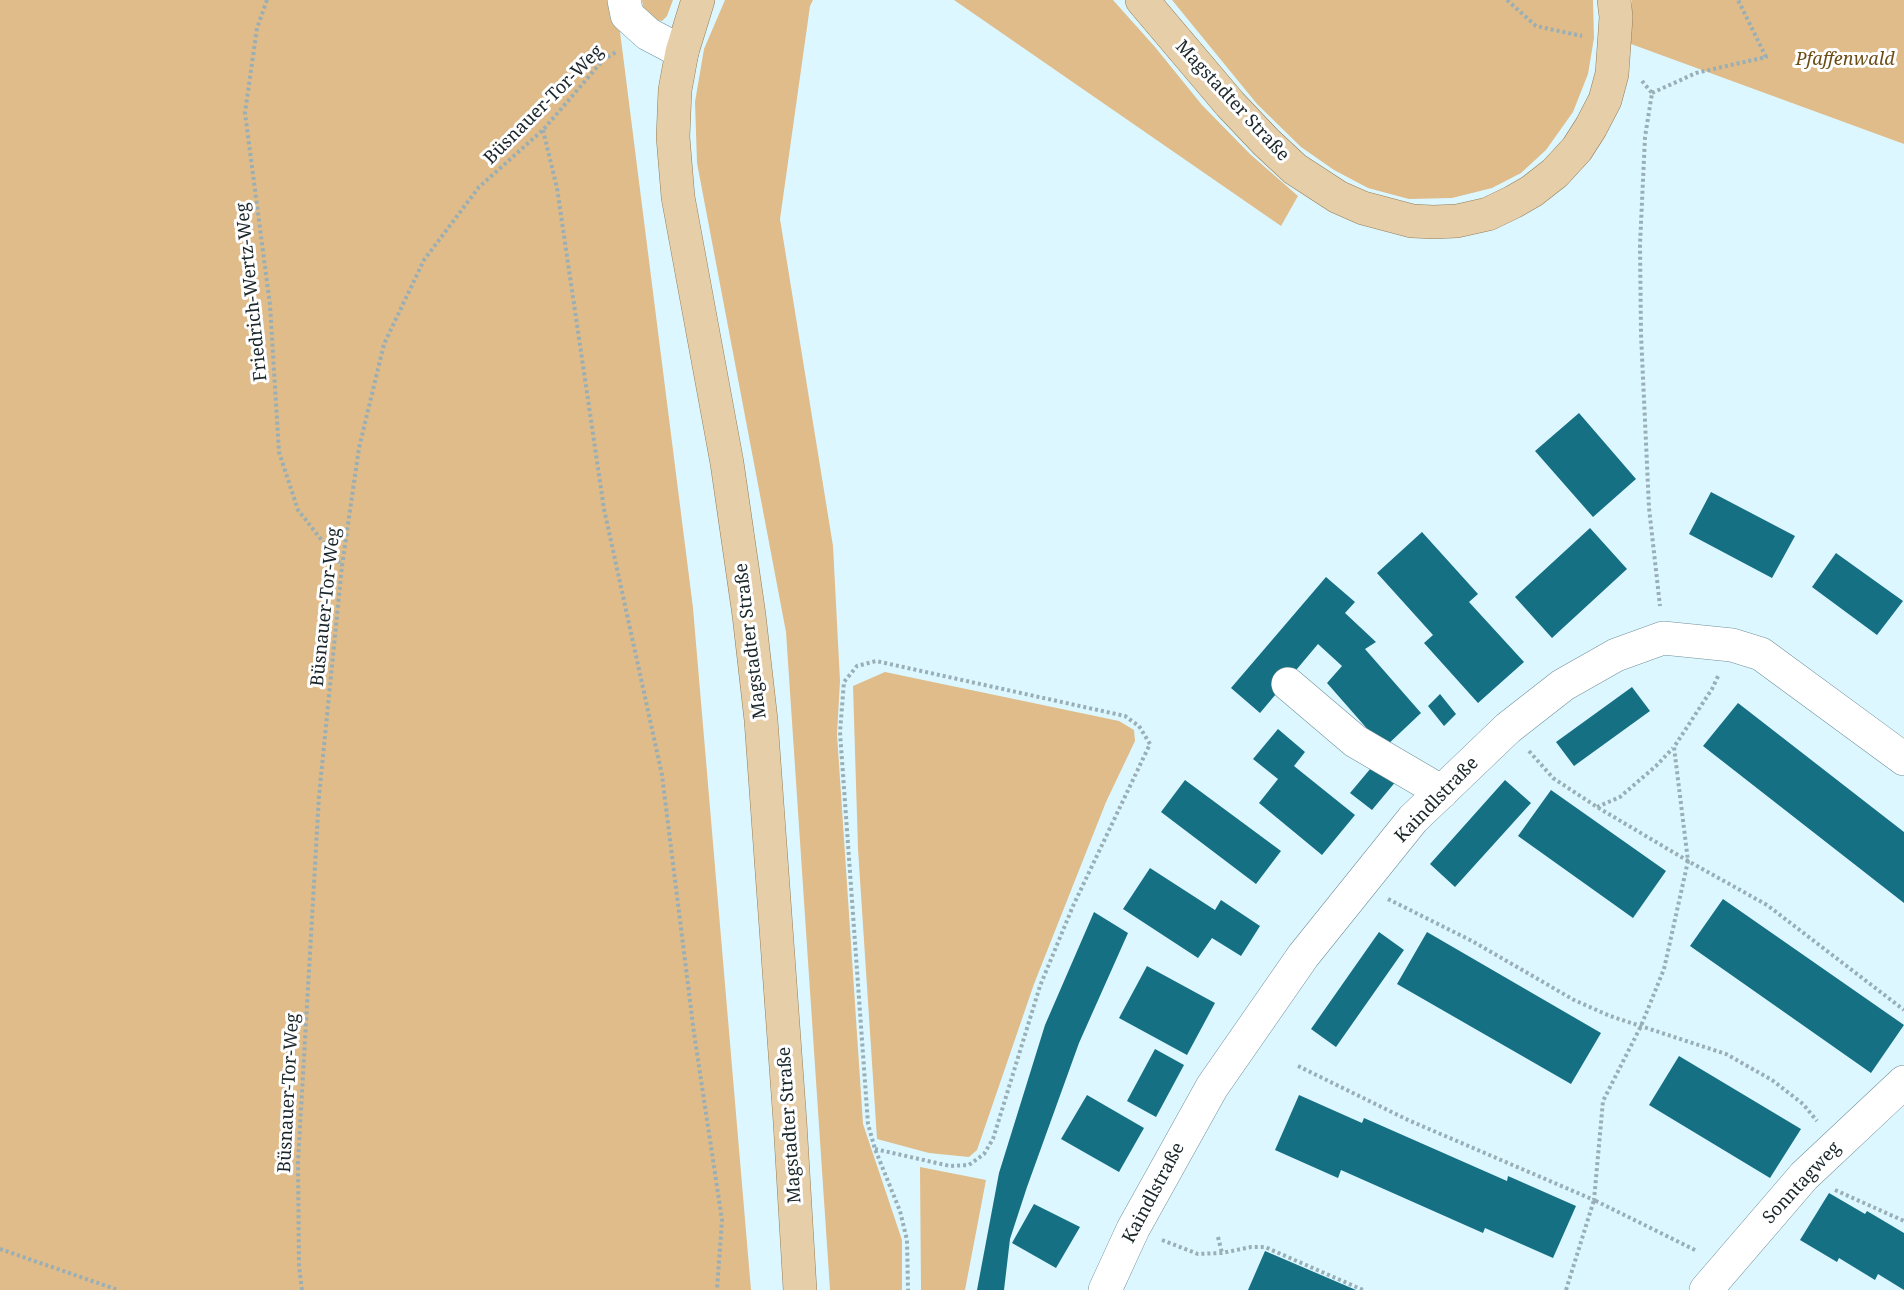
<!DOCTYPE html>
<meta charset="utf-8">
<style>
body{margin:0}
canvas{display:block;background:#dcf7ff}
</style>
<canvas width="1904" height="1290"></canvas>
<script>
const ctx = document.querySelector('canvas').getContext('2d');
ctx.lineJoin = 'round';
function paint(path, color) {
  ctx.fillStyle = color;
  ctx.fill(path, 'evenodd');
}
function shape(rows) {
  const path = new Path2D();
  for (const r of rows) {
    path.moveTo(r[0], r[1]);
    for (let i = 2; i < r.length; i += 2) path.lineTo(r[i], r[i + 1]);
  }
  return path;
}
function strokePath(path, color, width, dash) {
  ctx.strokeStyle = color;
  ctx.lineWidth = width;
  ctx.lineCap = dash ? 'butt' : 'round';
  ctx.setLineDash(dash || []);
  ctx.stroke(path);
}
function write(font, color, halo, rows, align = 'center') {
  ctx.font = font + ' "Noto Serif",serif';
  ctx.lineWidth = 6;
  ctx.setLineDash([]);
  ctx.textBaseline = 'middle';
  ctx.strokeStyle = halo;
  ctx.fillStyle = color;
  for (const [text, x, y, turn = 0] of rows) {
    ctx.save();
    ctx.translate(x, y);
    ctx.rotate((+turn || 0) * Math.PI / 180);
    ctx.textAlign = isNaN(turn) ? turn : align;
    if (halo) ctx.strokeText(text, 0, 0);
    ctx.fillText(text, 0, 0);
    ctx.restore();
  }
}
paint(shape([
 [0,0,616,0,693,608,751,1290,0,1290],
 [642,0,673,0,667,16,662,21,653,19,644,12],
 [725,0,813,0,810,6,780,219,833,546,840,681,837,734,863,1124,902,1240,902,1290,830,1290,786,632,697,163,695,102,704,49],
 [954,0,1113,0,1155,47,1202,105,1250,154,1298,196,1281,226],
 [1172,0,1593,0,1594,38,1588,74,1573,112,1546,150,1521,173,1492,188,1452,198,1409,199,1368,188,1334,170,1301,147,1257,104],
 [1632,0,1904,0,1904,144,1631,44],
 [885,672,1119,721,1134,730,1135,741,1106,802,1034,984,977,1150,969,1157,929,1153,877,1139,858,849,853,686],
 [920,1167,986,1180,965,1290,921,1290]
]), '#dfbc8a');
paint(shape([
 [1579,413,1636,479,1593,517,1535,451],
 [1711,492,1795,536,1772,578,1689,534],
 [1590,528,1627,569,1552,638,1515,597],
 [1422,532,1478,594,1469,602,1524,662,1478,703,1424,643,1433,635,1377,573],
 [1836,553,1903,601,1877,635,1812,587],
 [1326,577,1355,602,1345,613,1376,642,1365,649,1421,713,1384,748,1327,683,1342,666,1318,644,1260,713,1231,688],
 [1632,687,1650,711,1574,766,1556,742],
 [1440,694,1456,714,1444,726,1428,706],
 [1738,703,1904,832,1904,903,1703,746],
 [1278,729,1305,752,1294,766,1355,815,1322,855,1259,803,1278,779,1253,759],
 [1376,762,1397,780,1372,810,1350,793],
 [1185,780,1281,851,1256,884,1161,812],
 [1505,780,1531,803,1455,887,1430,864],
 [1551,790,1666,871,1633,918,1518,836],
 [1150,868,1215,910,1221,900,1260,926,1241,956,1212,938,1198,958,1123,909],
 [1723,899,1904,1025,1871,1073,1690,946],
 [1094,912,1128,933,1079,1043,1027,1187,1010,1239,1004,1290,977,1290,999,1173,1045,1025],
 [1379,932,1404,950,1336,1047,1311,1029],
 [1427,932,1601,1033,1571,1084,1397,984],
 [1147,966,1215,1003,1187,1055,1119,1018],
 [1155,1049,1184,1065,1156,1117,1127,1101],
 [1679,1056,1801,1129,1770,1178,1649,1105],
 [1087,1095,1144,1128,1119,1172,1061,1139],
 [1299,1095,1362,1123,1364,1118,1507,1181,1508,1176,1576,1206,1553,1258,1485,1228,1483,1233,1341,1170,1338,1178,1275,1150],
 [1829,1193,1865,1214,1867,1211,1904,1233,1904,1290,1878,1274,1875,1280,1839,1258,1837,1262,1800,1240],
 [1034,1204,1080,1227,1056,1268,1012,1243],
 [1265,1251,1356,1290,1248,1290]
]), '#167084');
const minor = shape([
 [624,0,627,15,648,34,682,52],
 [1288,684,1355,741,1442,792],
 [1105,1290,1133,1229,1212,1087,1303,956,1413,819,1508,728,1563,685,1616,655,1663,638,1732,645,1761,654,1904,759],
 [1706,1290,1804,1176,1904,1082]
]);
const major = shape([
 [698,0,682,52,675,90,673,137,678,197,727,463,749,615,761,720,790,1122,800,1290],
 [1142,0,1230,104,1266,142,1295,169,1338,197,1363,208,1412,221,1434,222,1457,221,1488,214,1513,202,1532,191,1555,173,1577,149,1591,127,1605,100,1612,74,1616,17,1614,0]
]);
strokePath(minor, '#719099', 34);
strokePath(major, '#947e57', 34);
strokePath(shape([
 [267,0,257,28,245,113,270,305,279,452,298,510,342,566],
 [1507,0,1536,26,1582,36],
 [1642,81,1652,93,1645,137,1640,245,1641,334,1649,508,1660,606],
 [1652,93,1696,73,1766,57,1738,0],
 [543,130,557,188,604,509,662,775,694,1033,722,1220,717,1290],
 [1529,751,1553,778,1597,807,1688,861,1767,905,1904,1010],
 [1597,807,1620,797,1656,766,1673,748],
 [1388,899,1472,941,1574,1000,1610,1016,1726,1054,1772,1080,1803,1104,1817,1121],
 [1298,1066,1408,1120,1594,1200,1603,1101,1641,1026,1664,969,1688,861,1674,747,1712,689,1719,674],
 [875,1149,950,1166,969,1165,984,1154,993,1139,1040,986,1073,906,1150,744,1139,726,1125,716,876,661,857,666,844,682,840,732,868,1124,875,1149,900,1211,907,1240,908,1290],
 [1835,1190,1904,1221],
 [1218,1237,1222,1253],
 [1162,1240,1198,1254,1222,1253,1251,1247,1265,1247,1363,1290],
 [0,1249,118,1290],
 [302,1290,299,1266,298,1162,319,796,342,566,359,448,384,344,424,260,479,187,543,130,604,59,618,51],
 [1566,1290,1594,1200,1697,1251]
]), '#99afb5', 4, [3, 3]);
strokePath(minor, '#fff', 33);
strokePath(major, '#e6cea9', 33);
write('italic 18px', '#6b4c15', '#fff', [
 ["Pfaffenwald",1845,60]
]);
write('18px', '#1a262a', '#fff', [
 ["Magstadter Straße",1232,101,47],
 ["Büsnauer-Tor-Weg",544,105,-45],
 ["Friedrich-Wertz-Weg",252,292,-96],
 ["Büsnauer-Tor-Weg",326,607,-84],
 ["Magstadter Straße",751,641,-97],
 ["Kaindlstraße",1437,800,-46],
 ["Büsnauer-Tor-Weg",289,1093,-87],
 ["Magstadter Straße",790,1125,-94],
 ["Sonntagweg",1802,1183,-47],
 ["Kaindlstraße",1154,1193,-62]
]);
</script>
